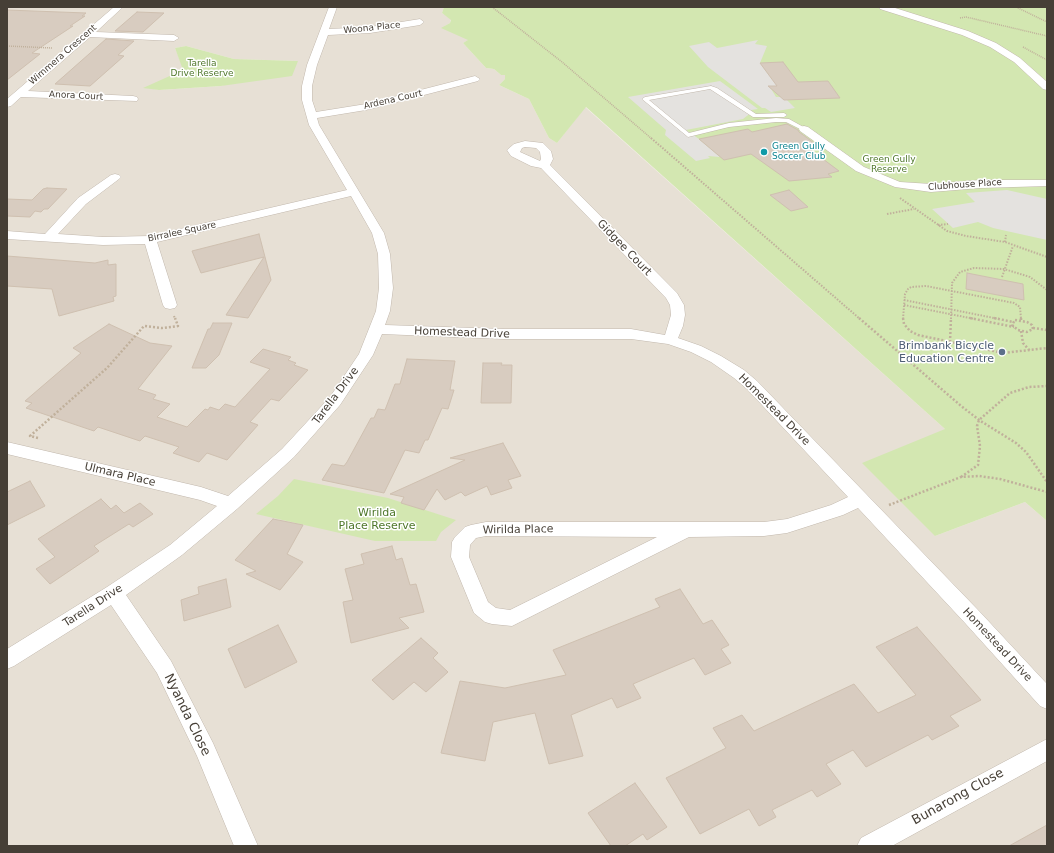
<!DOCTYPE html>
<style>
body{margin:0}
#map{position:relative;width:1054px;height:853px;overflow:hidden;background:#f3efe7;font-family:"DejaVu Sans",sans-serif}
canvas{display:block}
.frame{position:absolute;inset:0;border:8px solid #463f36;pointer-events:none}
</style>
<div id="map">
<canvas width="1054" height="853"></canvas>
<div class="frame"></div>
</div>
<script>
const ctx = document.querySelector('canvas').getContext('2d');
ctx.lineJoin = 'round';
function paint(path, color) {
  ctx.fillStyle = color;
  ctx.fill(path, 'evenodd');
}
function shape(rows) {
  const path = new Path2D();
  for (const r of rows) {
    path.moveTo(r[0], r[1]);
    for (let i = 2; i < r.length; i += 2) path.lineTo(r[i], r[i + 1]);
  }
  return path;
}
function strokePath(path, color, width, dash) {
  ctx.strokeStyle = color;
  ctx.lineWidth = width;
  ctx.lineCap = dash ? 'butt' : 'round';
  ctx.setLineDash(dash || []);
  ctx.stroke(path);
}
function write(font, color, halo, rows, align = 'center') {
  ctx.font = font + ' "DejaVu Sans",sans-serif';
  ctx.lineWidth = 3;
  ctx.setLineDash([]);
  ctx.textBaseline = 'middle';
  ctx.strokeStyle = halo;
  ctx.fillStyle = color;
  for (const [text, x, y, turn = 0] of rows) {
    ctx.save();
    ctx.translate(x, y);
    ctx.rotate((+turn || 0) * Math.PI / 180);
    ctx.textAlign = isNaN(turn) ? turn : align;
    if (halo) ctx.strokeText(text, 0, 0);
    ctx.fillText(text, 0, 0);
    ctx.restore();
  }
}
paint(shape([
 [7,7,444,7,442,13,451,19,450,23,445,26,469,40,463,43,486,68,494,69,501,75,505,75,505,79,499,85,529,99,549,138,557,143,585,107,945,429,935,536,1025,502,1047,521,1047,846,7,846],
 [186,46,234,59,298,61,221,86,159,90,149,88,184,70,175,48]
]), '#e7e0d5');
paint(shape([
 [444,7,1047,7,1047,521,1025,502,935,536,862,463,945,429,586,107,557,143,549,138,529,99,499,85,505,79,505,75,501,75,494,69,486,68,463,43,468,40,441,28,450,23,451,20,442,13],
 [186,46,234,59,298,61,292,76,221,86,159,90,143,88,183,70,175,48],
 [294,479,388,498,456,520,441,532,436,541,375,541,256,514,278,496]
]), '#d3e7b1');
paint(shape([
 [758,40,755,44,767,46,760,63,772,79,776,79,777,86,770,87,776,97,784,97,795,108,771,112,765,108,762,108,708,67,689,46,709,42,717,48],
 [720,81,758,109,751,110,752,112,743,119,686,130,699,139,720,157,708,156,710,158,696,161,665,135,666,130,628,97],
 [1007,190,1047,199,1047,240,993,228,978,222,953,228,932,209,975,202,966,193]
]), '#e4e2df');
const building = shape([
 [7,10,86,13,82,16,85,16,70,26,73,26,32,53,40,54,7,80,7,10],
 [137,12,164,13,143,32,115,31,137,12],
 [106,39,134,41,118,55,124,56,90,86,55,84,106,39],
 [783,62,798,82,828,81,840,98,784,100,768,86,777,86,760,63,783,62],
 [787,124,798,130,799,132,821,148,811,150,839,171,828,174,832,177,789,181,751,154,724,160,699,139,748,129,752,132,787,124],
 [47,188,67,189,48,209,44,209,41,212,35,211,30,217,7,216,7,199,32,200,43,189,47,188],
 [789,190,808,207,791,211,770,195,789,190],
 [259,234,271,280,248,318,226,315,264,257,201,273,192,251,259,234],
 [7,256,95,263,108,260,108,265,116,264,116,296,113,297,114,301,59,316,52,289,7,286,7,256],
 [967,273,1023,284,1024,300,966,289,967,273],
 [213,323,232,323,219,355,206,368,192,368,208,329,210,329,213,323],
 [109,324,150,343,172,346,138,389,156,395,153,399,170,404,157,417,187,427,205,409,208,410,210,407,219,410,225,404,235,407,270,369,250,362,263,349,291,357,288,360,296,363,294,365,308,370,279,401,271,399,250,422,258,425,227,460,207,453,199,462,173,453,179,447,145,436,140,441,98,427,94,431,26,408,32,403,25,401,81,353,73,348,109,324],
 [407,359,455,361,450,390,454,390,448,409,442,408,428,440,425,440,419,453,405,450,384,493,322,480,332,464,344,466,347,462,371,418,374,418,378,409,385,410,395,384,400,384,407,359],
 [483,363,502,363,501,365,512,365,511,403,481,403,483,363],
 [503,443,521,476,508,480,512,488,491,495,487,486,465,496,461,492,445,500,437,489,424,510,401,503,404,497,390,494,465,460,450,458,503,443],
 [30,481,45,506,7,525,7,492,30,481],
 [101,499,111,509,116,505,124,513,140,503,153,514,133,527,129,524,94,546,99,551,50,584,36,569,55,557,38,539,101,499],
 [273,519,303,525,287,554,303,562,280,590,246,574,256,571,235,560,273,519],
 [392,546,396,560,402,558,410,585,416,584,424,612,399,618,409,628,351,643,343,602,353,600,345,569,364,564,361,554,392,546],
 [226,579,231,607,184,621,181,600,199,594,198,587,226,579],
 [680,589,703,624,712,620,729,645,721,649,731,663,705,675,694,658,633,684,641,698,617,708,612,698,571,715,583,756,549,764,535,713,493,722,485,761,441,753,460,681,505,688,566,675,553,650,660,607,655,599,680,589],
 [278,625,297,662,245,688,228,649,278,625],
 [917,627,981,700,950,716,959,726,932,740,928,735,866,767,853,750,826,764,841,784,817,797,812,790,772,810,776,817,759,826,749,809,700,834,666,778,726,748,713,728,742,715,754,731,854,684,878,713,916,695,876,647,917,627],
 [421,638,438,653,433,658,448,672,426,692,414,682,393,700,372,680,421,638],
 [635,783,667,827,647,840,643,834,625,846,611,846,588,813,635,783],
 [1047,825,1047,846,1009,846,1047,825]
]);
paint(building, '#d8ccc0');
strokePath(building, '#cfc0b0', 1);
const lane = shape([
 [711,86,717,88,756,114,784,113,787,115,784,117,753,117,710,89,649,100,689,133,729,123,776,118,789,119,807,129,802,130,786,122,776,122,729,127,688,137,642,99,645,97,711,86]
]);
const street = shape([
 [114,7,123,7,96,32,174,35,179,38,174,41,90,37,28,91,133,96,137,97,138,99,137,101,21,97,11,106,7,107,7,99,114,7],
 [329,7,337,7,329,29,370,27,420,19,424,22,420,25,370,33,328,35,317,65,312,86,312,100,316,112,366,104,475,76,480,79,478,81,366,110,317,118,319,125,384,233,390,254,393,288,390,311,385,325,504,329,631,329,665,335,671,315,670,305,666,298,541,168,531,166,511,156,507,150,514,144,525,141,543,143,551,151,553,159,550,165,677,293,684,305,685,315,683,326,678,338,701,346,721,356,744,370,757,381,979,611,1047,684,1047,709,1040,706,965,623,858,508,843,515,787,533,764,536,689,537,512,626,492,624,485,622,474,613,451,557,452,542,455,537,465,527,471,525,486,522,764,522,787,519,831,505,848,497,747,389,734,378,711,362,691,352,668,344,631,339,504,339,382,334,373,355,340,405,294,457,237,509,182,555,126,595,171,661,213,743,258,846,234,846,197,756,157,673,111,605,14,666,7,669,7,649,107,587,170,545,217,506,200,500,7,454,7,442,201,487,228,496,282,449,330,397,359,354,376,311,379,288,378,254,372,233,351,196,157,242,177,305,175,308,170,309,165,308,163,305,145,244,103,245,7,239,7,231,45,234,78,198,111,175,115,174,119,175,121,177,119,179,86,204,58,234,103,237,150,236,347,190,309,125,302,100,302,86,307,65,329,7],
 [525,147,536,148,540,152,541,159,540,161,520,152,522,148,525,147],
 [486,536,657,537,510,610,496,608,488,602,469,557,470,545,476,538,486,536],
 [879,7,892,7,968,31,996,43,1020,58,1047,82,1047,90,1043,89,1014,62,990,47,962,35,880,9,879,7],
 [804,126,808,127,864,167,900,182,931,184,980,180,1047,180,1047,186,980,188,931,192,895,187,856,171,800,131,799,129,800,127,804,126],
 [1047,739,1047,761,892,846,857,846,861,838,1047,739]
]);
strokePath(lane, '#c2b8ad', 1);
strokePath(street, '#c2b8ad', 1);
strokePath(shape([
 [492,7,562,62,652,139],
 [1016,7,1047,22],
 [960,18,966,17,1047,36],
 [7,46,52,48],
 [1023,47,1047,60]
]), '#c0b09b', 1.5, [1, 1]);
strokePath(shape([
 [651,138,860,319],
 [900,198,947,231,966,236,1005,242,1047,257],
 [887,214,914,209],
 [938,225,948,224],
 [1005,242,1006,235],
 [1002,277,1013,246],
 [904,300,999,319],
 [904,305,975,319],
 [174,316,175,319],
 [903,319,905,294,908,289,911,287,926,286,1014,303,1020,307,1021,319],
 [951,319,952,283,960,272,974,268,1004,269,1030,277,1047,290]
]), '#c0b09b', 2, [1.5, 1.5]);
strokePath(shape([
 [859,318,960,405,979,420,1016,443,1026,452,1047,482],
 [903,318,904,324,910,331,918,335,1003,353,1047,348],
 [970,318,1014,327],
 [994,318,1013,322],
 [1021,318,1021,320],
 [1015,320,1027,322,1032,325,1033,329,1027,332,1018,330,1012,325,1015,320],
 [1033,328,1047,330],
 [1021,331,1023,343,1030,351],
 [950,342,951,318],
 [38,438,30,436,107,368,144,326,162,328,178,326,175,318],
 [961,477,978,465,980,446,977,426,979,420,1010,393,1029,387,1047,386],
 [889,505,961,477,979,476,1000,479,1047,492]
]), '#c0b09b', 2.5, [2, 2]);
paint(lane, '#fff');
paint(street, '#fff');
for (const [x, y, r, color] of [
 [764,152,4,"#0f9aa8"],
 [1002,352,4,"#5c6f8a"]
]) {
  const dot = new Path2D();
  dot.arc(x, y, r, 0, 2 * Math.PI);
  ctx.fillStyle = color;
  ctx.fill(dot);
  strokePath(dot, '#fff', 1.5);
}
write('9px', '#463f36', '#fff', [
 ["Woona Place",372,28,-6],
 ["Wimmera Crescent",63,55,-41],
 ["Anora Court",76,96,3],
 ["Ardena Court",393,100,-13],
 ["Clubhouse Place",965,185,-4],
 ["Birralee Square",182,232,-12]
]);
write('9px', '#4e772a', '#fff', [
 ["Tarella",202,64],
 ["Drive Reserve",202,74],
 ["Green Gully",889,160],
 ["Reserve",889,170]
]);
write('9px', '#0d838f', '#fff', [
 ["Green Gully",772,147],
 ["Soccer Club",772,157]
], 'left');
write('11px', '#463f36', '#fff', [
 ["Gidgee Court",624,248,46],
 ["Homestead Drive",462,333,2],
 ["Tarella Drive",336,396,-53],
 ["Homestead Drive",774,410,45],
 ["Ulmara Place",120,475,13],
 ["Wirilda Place",518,530,-1],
 ["Tarella Drive",93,606,-33],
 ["Homestead Drive",997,645,47]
]);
write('11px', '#4e5e75', '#fff', [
 ["Brimbank Bicycle",994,346],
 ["Education Centre",994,359]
], 'right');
write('11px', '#4e772a', '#fff', [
 ["Wirilda",377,513],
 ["Place Reserve",377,526]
]);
write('13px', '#463f36', '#fff', [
 ["Nyanda Close",187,715,64],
 ["Bunarong Close",958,797,-29]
]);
</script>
